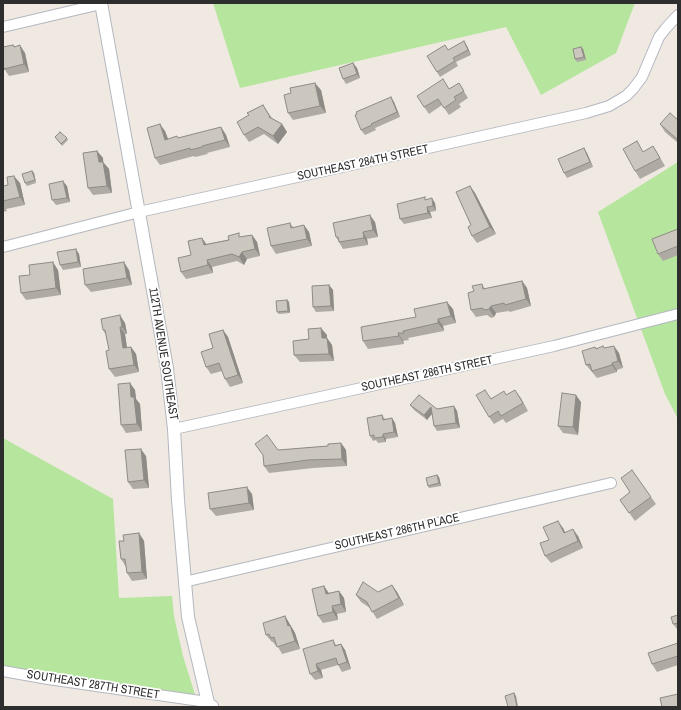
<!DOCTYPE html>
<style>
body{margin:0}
#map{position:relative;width:681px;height:710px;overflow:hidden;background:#efe9e1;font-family:"Archivo Narrow",sans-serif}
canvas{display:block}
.frame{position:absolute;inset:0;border:4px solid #2e2e2e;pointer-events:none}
</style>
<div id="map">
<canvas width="681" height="710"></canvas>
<div class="frame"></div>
</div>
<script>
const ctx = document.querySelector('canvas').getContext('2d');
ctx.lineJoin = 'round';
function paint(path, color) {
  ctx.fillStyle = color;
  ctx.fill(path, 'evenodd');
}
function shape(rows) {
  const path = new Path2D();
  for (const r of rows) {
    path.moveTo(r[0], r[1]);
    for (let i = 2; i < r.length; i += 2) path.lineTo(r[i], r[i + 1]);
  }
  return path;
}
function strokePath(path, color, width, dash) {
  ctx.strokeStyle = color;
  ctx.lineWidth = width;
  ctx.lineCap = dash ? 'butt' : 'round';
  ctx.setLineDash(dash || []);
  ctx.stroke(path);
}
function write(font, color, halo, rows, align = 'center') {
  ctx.font = font + ' "Archivo Narrow",sans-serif';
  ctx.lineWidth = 3.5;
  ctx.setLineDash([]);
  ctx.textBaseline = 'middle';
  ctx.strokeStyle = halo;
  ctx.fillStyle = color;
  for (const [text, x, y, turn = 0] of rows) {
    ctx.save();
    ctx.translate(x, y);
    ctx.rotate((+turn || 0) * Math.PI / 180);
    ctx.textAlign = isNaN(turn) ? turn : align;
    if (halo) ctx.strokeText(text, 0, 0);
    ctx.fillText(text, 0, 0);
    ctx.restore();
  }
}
paint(shape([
 [213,3,635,3,616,53,541,95,506,27,240,88],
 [678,162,678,419,665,394,598,212],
 [3,438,113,499,119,598,172,596,174,616,183,656,197,701,3,669]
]), '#b6e59e');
const minor = shape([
 [3,27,101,4],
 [3,247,139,212,586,113,609,106,626,96,633,89,642,77,659,37,666,28,678,15],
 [174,429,554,346,678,314],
 [184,582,611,483],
 [3,671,48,679,207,702,213,706]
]);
const tertiary = shape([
 [101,3,167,368,174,429,178,500,188,617,209,707]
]);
strokePath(minor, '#b4b7c1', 12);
strokePath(tertiary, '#b4b7c1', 14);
strokePath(minor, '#fff', 10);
strokePath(tertiary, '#fff', 12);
paint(shape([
 [464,41,467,46,471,55,456,62,458,66,440,77,427,56,448,50],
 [3,47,15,47,25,53,29,72,9,76,5,70,3,70],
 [581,47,583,49,586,60,577,62,575,59],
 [353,63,357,68,360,78,346,84,343,79],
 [459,83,468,98,459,104,461,107,449,115,442,105,429,114,424,107],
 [321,90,326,113,293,120,288,113,291,93],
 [391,97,394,102,400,117,375,128,376,130,365,135,361,130],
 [263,105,272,118,282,124,287,132,278,144,264,134,249,142,244,135,249,116,247,113],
 [678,119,678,143,665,132,660,124],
 [221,127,226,135,230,147,207,153,208,154,195,157,194,156,160,165,155,158,165,131,168,139,179,138],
 [55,137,67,138,68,140,62,146],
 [637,141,643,152,653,146,658,154,665,166,640,179,635,171],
 [97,151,103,158,103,162,109,169,112,193,93,195,88,188],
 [587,153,593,167,567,178,564,173],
 [34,173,36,183,27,186,25,183],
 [20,183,25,205,6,209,7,211,3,212,3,186],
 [67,186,70,202,56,205,52,200],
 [470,186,475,193,496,234,477,243,472,236,471,225],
 [427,200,435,203,436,211,430,212,432,218,404,224,400,219],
 [375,222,378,237,367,239,368,245,343,249,336,237],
 [290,223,293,227,309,232,312,246,276,254,271,246],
 [678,229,678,255,663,261,658,254],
 [252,235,257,242,260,256,247,259,244,265,237,261,212,267,213,273,186,279,181,272,202,238,206,244],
 [79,254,81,267,63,270,60,265],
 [58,270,61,295,26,300,21,293,30,275],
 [129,270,132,285,91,292,85,285],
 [522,281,527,288,531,306,510,312,509,311,496,313,494,317,491,318,487,315,476,317,471,310,474,291,482,284,485,289],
 [329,285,333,290,334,311,316,312,313,307],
 [287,300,289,302,290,313,279,314,277,312],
 [453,309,456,323,443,326,444,331,408,338,409,340,403,341,404,344,368,349,363,341,416,317],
 [125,323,127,334,125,334,127,347,131,347,136,354,139,372,115,377,109,369,109,350,106,335,103,330],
 [223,330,228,337,243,383,230,387,225,379,222,371,211,374,206,367,213,348],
 [327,335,327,338,332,345,334,361,300,362,294,355,309,339],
 [595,347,596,348,605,348,619,353,623,368,617,370,617,372,597,378,586,365],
 [130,383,135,390,136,399,140,404,142,431,126,433,121,425],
 [506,395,520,397,528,411,506,423,503,419,494,424,489,417,491,398],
 [581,402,578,435,563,433,558,426],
 [410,405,437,409,454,406,457,411,460,428,437,431,434,426,432,414,427,420,414,410],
 [382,415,385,419,392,418,395,423,398,437,386,439,386,442,378,443,376,440,373,441,370,436],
 [341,443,346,450,347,466,313,468,269,473,264,466,263,455,278,450,328,446],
 [146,456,149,488,133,489,128,482],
 [439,477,441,486,429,488,428,486],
 [252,494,254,510,216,516,210,509],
 [651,497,656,504,635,521,620,500],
 [563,528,565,533,578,536,583,548,551,563,545,556,549,540],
 [139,533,144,541,147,579,132,581,127,573,126,567,121,559,124,541],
 [392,585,397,592,404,605,377,619,370,608,361,602,356,595,378,592],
 [324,586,329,593,339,591,344,598,346,612,337,614,338,620,323,623,318,616],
 [678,615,678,629,677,629,673,624],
 [285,616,295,633,300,649,282,654,277,645,276,646,273,642,272,642,266,635],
 [333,640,336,645,341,644,345,650,351,669,342,672,338,665,321,670,323,678,315,680,310,674],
 [678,643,678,665,657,672,652,664]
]), '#afaba4');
paint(shape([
 [464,41,467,46,471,55,468,50],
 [20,45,25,53,29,72,24,64],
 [581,47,583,49,586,60,584,57],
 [353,63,357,68,360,78,357,74],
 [315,83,321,90,326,113,320,106],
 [391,97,394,102,400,117,397,112],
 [160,124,165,131,171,147,165,140],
 [282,124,287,132,278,144,273,136],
 [221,127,226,135,230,147,225,140],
 [584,148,587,153,593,167,590,162],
 [97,151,103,158,104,170,99,162],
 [103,162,109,169,112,193,107,186],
 [32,171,34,173,36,183],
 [14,176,20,183,25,205,20,197],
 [63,181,67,186,70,202,67,198],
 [470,186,475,193,496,234,490,227],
 [432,198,435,203,436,211,433,206],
 [427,207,430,212,432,218,428,213],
 [370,215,375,222,378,237,373,230],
 [304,225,309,232,312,246,307,239],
 [363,232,367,239,368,245,364,238],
 [252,235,257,242,260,256,255,249],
 [202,238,207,245,204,245],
 [76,249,79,254,81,267,78,262],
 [242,252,247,259,244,265,239,257],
 [207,260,212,267,213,273,208,265],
 [53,262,58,270,61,295,56,288],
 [124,262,129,270,132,285,127,278],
 [522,281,527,288,531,306,526,299],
 [329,285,333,290,334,311,331,306],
 [287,300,289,302,290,313,288,311],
 [447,302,453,309,456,323,451,316],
 [491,306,496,313,494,317,489,309],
 [120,315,125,323,127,334,122,327],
 [438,319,443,326,444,331,438,323],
 [120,327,125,334,128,355,123,348],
 [321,328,327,335,327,345,322,338],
 [223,330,228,337,243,383,238,375],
 [398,333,403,341,404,344,399,336],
 [327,338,332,345,334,361,329,354],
 [614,346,619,353,623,368,618,361],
 [131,347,136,354,139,372,134,365],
 [612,363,617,370,617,372,612,365],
 [130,383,135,390,136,399,140,404,142,431,137,424,131,397],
 [515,390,520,397,528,411,523,403],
 [576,395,581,402,578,435,573,427],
 [454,406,457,411,460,428,456,423],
 [431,407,434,411,427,420,424,415],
 [392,418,395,423,398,437,394,432],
 [383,434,386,439,386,442,383,437],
 [341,443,346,450,347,466,342,459],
 [141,449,146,456,149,488,144,480],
 [437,475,439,477,441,486,439,483],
 [247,487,252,494,254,510,249,503],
 [558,521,563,528,569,540,564,533],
 [573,529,578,536,583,548,578,541],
 [139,533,144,541,147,579,142,572],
 [392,585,397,592,404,605,399,598],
 [324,586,329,594,326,594],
 [339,591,344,598,346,612,341,604],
 [332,606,337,614,338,620,333,612],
 [285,616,295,633,300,649,295,641,288,626],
 [341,644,345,650,351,669,347,662],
 [316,664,321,670,323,678,318,671],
 [514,693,516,696,518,707,517,707]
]), '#8e8b86');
const building = shape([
 [464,41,468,50,453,58,455,61,437,72,427,56,445,45,448,50,464,41],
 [13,45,14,47,20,45,24,64,4,69,3,64,3,47,13,45],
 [581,47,584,57,575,59,573,49,581,47],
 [353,63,357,74,343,79,339,68,353,63],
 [443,79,449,89,459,83,464,91,454,97,456,100,444,108,438,99,424,107,417,96,443,79],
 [315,83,320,106,288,113,284,95,291,93,290,88,315,83],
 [391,97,397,112,371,124,372,125,361,130,355,115,357,114,356,112,391,97],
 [263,105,270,117,269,117,282,124,273,136,258,127,244,135,237,122,249,115,247,113,263,105],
 [670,113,678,120,678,119,678,140,660,124,670,113],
 [160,124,165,140,177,136,178,138,221,127,225,140,202,146,202,147,190,150,190,148,155,158,147,128,160,124],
 [60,132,67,138,61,144,55,137,60,132],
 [637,141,643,152,653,146,660,158,635,171,623,149,637,141],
 [584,148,590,162,564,173,558,159,584,148],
 [97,151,99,162,103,162,107,186,88,188,83,153,97,151],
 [32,171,35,180,25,183,22,174,32,171],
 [14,176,20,197,3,201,3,186,8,185,7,177,14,176],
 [63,181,67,198,52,200,49,184,63,181],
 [470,186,490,227,472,236,468,227,471,225,456,192,470,186],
 [425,197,425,200,432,198,433,206,427,207,428,213,400,219,397,204,425,197],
 [370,215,373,230,363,232,364,238,339,242,338,237,336,237,333,223,370,215],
 [290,223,291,228,304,225,307,239,271,246,267,228,290,223],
 [678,229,678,246,658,254,652,239,678,229],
 [239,233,239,237,252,235,255,249,242,252,239,257,232,254,207,260,208,265,181,272,178,258,191,255,188,241,202,238,204,245,229,240,228,236,239,233],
 [76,249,78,262,60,265,57,252,76,249],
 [53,262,56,288,21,293,19,276,30,275,29,265,53,262],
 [124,262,127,278,85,285,83,269,124,262],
 [522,281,526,299,505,305,504,303,491,306,489,309,485,310,482,308,471,310,468,293,474,291,472,286,482,284,483,289,522,281],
 [329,285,331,306,313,307,312,286,329,285],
 [287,300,288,311,277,312,276,301,287,300],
 [447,302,451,316,438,319,438,323,403,331,404,333,398,333,399,336,363,341,361,327,416,317,414,309,447,302],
 [120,315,122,327,120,327,123,348,131,347,134,365,109,369,106,351,109,350,105,330,103,330,101,319,120,315],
 [321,328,322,338,327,338,329,354,294,355,293,341,309,339,308,329,321,328],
 [223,330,238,375,225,379,219,363,206,367,201,352,213,348,209,334,223,330],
 [603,346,604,348,614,346,618,361,612,363,612,365,592,371,590,364,586,365,582,351,595,347,596,349,603,346],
 [130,383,131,397,134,397,137,424,121,425,118,384,130,383],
 [485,390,491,399,504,391,506,395,515,390,523,403,501,416,498,411,489,417,476,395,485,390],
 [562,393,576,395,573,427,558,426,562,393],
 [419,395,437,409,454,406,456,423,434,426,431,407,424,415,410,405,419,395],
 [382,415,383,420,392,418,394,432,383,434,383,437,374,438,374,435,370,436,367,418,382,415],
 [267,435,278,450,328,446,328,444,341,443,342,459,308,460,264,466,263,455,255,444,267,435],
 [141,449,144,480,128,482,125,450,141,449],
 [632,470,651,497,629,513,620,500,630,492,621,478,632,470],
 [437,475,439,483,428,486,426,478,437,475],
 [247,487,249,503,210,509,208,493,247,487],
 [558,521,564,533,573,529,578,541,545,556,540,543,549,540,543,527,558,521],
 [139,533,142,572,127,573,125,559,121,559,119,541,124,541,123,535,139,533],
 [363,582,378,592,392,585,399,598,372,612,367,602,356,595,363,582],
 [324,586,326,594,339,591,341,604,332,606,333,612,318,616,312,589,324,586],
 [678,615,678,623,673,624,671,617,678,615],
 [285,616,288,626,290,625,295,641,277,647,274,637,271,638,269,634,266,635,263,623,285,616],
 [333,640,335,646,341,644,347,662,338,665,336,658,316,664,318,671,310,674,303,649,333,640],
 [678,643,678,656,652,664,648,653,678,643],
 [514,693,517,707,508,707,505,696,514,693],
 [678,694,678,707,662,707,660,698,678,694]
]);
paint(building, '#cbc7bf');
strokePath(building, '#8e8b86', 1);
write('12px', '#2e2e2e', '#fff', [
 ["SOUTHEAST 284TH STREET",363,163,-12],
 ["112TH AVENUE SOUTHEAST",163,354,81],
 ["SOUTHEAST 286TH STREET",427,374,-12],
 ["SOUTHEAST 286TH PLACE",397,532,-13],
 ["SOUTHEAST 287TH STREET",93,685,9]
]);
</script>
